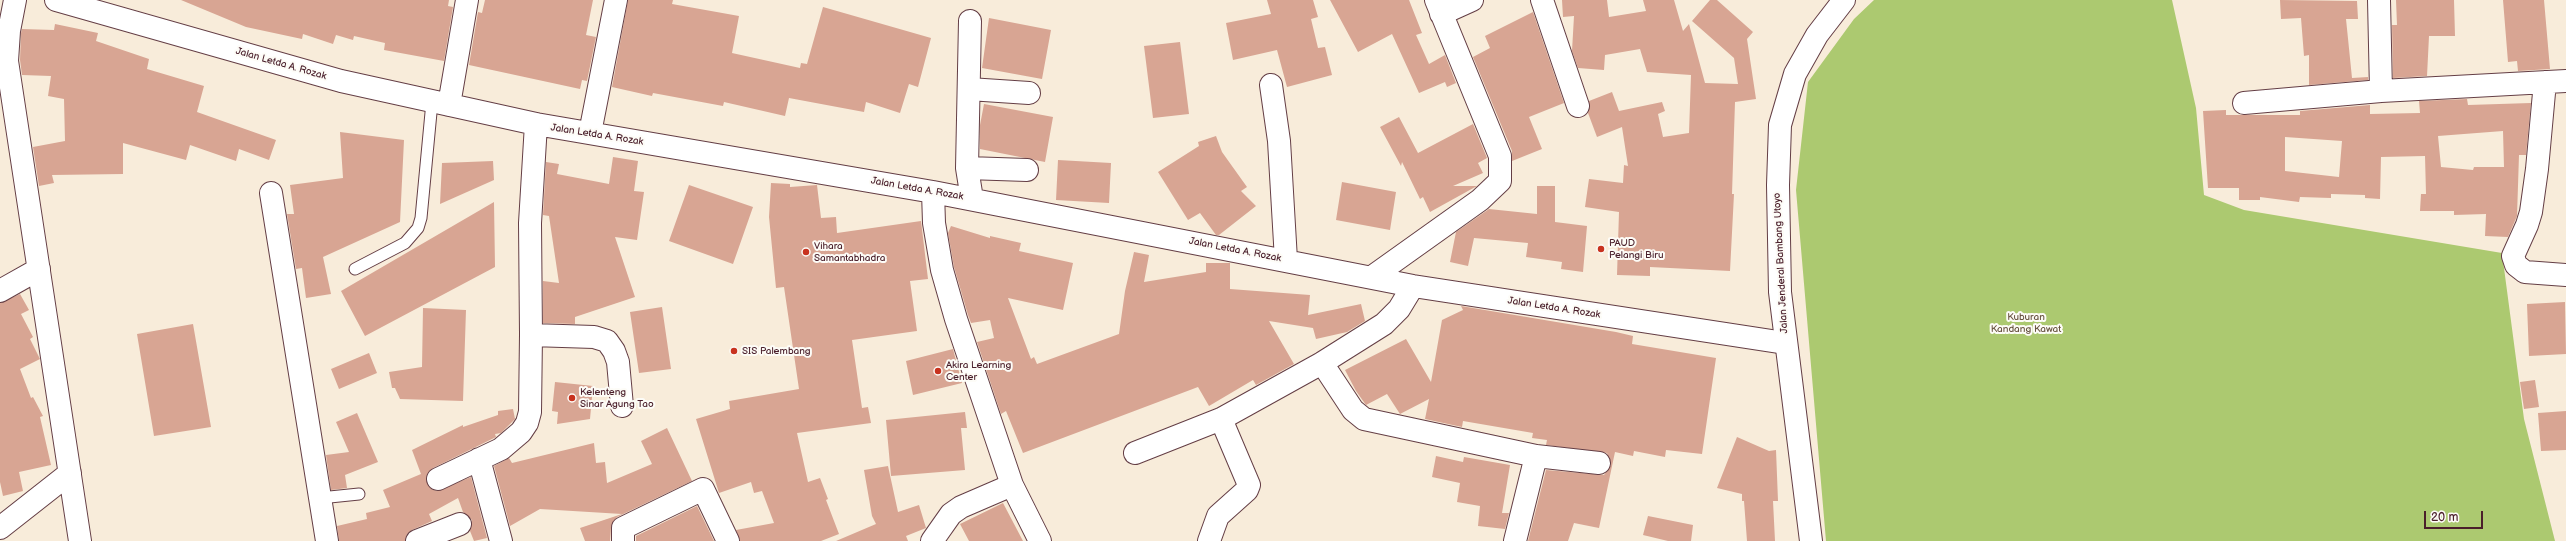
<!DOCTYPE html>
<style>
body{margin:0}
#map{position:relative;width:2566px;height:541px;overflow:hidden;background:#f8ecda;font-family:"Balsamiq Sans",sans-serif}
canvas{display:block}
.scale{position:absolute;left:2424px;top:511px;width:59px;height:18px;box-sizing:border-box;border:2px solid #4a1f2b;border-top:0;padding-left:5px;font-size:12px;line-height:14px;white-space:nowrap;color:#4a1f2b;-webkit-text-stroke:3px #fdfcf7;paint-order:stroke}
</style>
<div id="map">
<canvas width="2566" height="541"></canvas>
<div class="scale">20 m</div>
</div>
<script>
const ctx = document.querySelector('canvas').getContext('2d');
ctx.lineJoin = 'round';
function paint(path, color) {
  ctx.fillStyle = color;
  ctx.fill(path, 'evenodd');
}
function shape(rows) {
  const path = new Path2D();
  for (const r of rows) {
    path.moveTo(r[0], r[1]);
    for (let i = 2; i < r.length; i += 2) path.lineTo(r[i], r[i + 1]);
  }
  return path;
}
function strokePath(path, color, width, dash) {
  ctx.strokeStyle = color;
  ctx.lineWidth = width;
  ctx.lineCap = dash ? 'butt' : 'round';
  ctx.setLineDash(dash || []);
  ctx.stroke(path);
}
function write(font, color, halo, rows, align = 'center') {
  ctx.font = font + ' "Balsamiq Sans",sans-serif';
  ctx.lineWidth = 4;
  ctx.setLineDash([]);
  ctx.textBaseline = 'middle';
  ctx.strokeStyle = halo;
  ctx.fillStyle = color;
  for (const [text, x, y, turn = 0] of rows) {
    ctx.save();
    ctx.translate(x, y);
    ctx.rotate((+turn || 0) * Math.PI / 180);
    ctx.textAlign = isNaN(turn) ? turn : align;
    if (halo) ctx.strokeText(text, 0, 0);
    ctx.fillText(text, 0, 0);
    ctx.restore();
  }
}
paint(shape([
 [1874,0,2172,0,2196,108,2204,195,2244,210,2502,253,2524,419,2555,541,1826,541,1796,190,1808,82,1854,19]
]), '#acc970');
paint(shape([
 [181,0,449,0,448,6,453,7,444,61,384,50,385,43,354,36,353,40,336,35,333,44,303,34,302,39,246,27],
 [485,0,593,0,586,35,596,37,587,81,582,80,580,89,469,65,478,12,482,13],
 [628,0,673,0,672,4,739,16,732,53,800,68,801,63,807,64,823,7,931,38,918,87,909,84,900,113,866,102,864,112,789,98,785,116,724,102,723,106,653,93,652,96,612,87],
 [1267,0,1313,0,1318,17,1311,19,1318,48,1325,47,1332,75,1287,87,1277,50,1233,60,1226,23,1271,14],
 [1330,0,1409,0,1422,33,1416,35,1429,64,1445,55,1456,83,1447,87,1445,82,1419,93,1392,34,1358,52],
 [1562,0,1607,0,1609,17,1646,11,1643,0,1674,0,1683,31,1689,24,1705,83,1738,84,1734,58,1692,21,1710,0,1717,0,1753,32,1747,39,1756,99,1735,102,1732,194,1734,194,1730,271,1650,267,1650,276,1617,275,1619,212,1585,207,1589,179,1623,183,1624,165,1628,166,1622,127,1597,137,1588,113,1589,101,1612,92,1619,111,1662,102,1665,111,1658,114,1663,137,1689,133,1691,75,1647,72,1640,49,1605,55,1604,70,1578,68,1572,51,1574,16,1563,17],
 [2280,0,2357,1,2358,19,2346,19,2352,78,2368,77,2368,80,2309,85,2309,55,2304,56,2301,18,2281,19],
 [2396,0,2454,0,2455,36,2429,36,2427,76,2393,78,2392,25,2397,25],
 [2503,0,2544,0,2550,69,2518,71,2517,61,2508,62],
 [1533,12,1564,103,1529,117,1542,149,1512,161,1512,151,1473,57,1490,48,1485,36],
 [989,18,1051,30,1042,79,982,68],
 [55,24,98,33,96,41,149,59,147,69,204,86,197,112,276,140,269,160,239,149,236,161,190,145,186,160,123,143,123,174,52,175,54,183,39,186,33,147,65,141,64,99,48,96,51,76,22,75,20,60,21,33,22,29,54,30],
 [1180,42,1189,114,1153,118,1144,46],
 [2467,99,2468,105,2531,103,2526,155,2519,155,2517,216,2508,237,2485,236,2486,214,2454,215,2454,211,2420,211,2421,194,2426,194,2425,156,2381,157,2380,199,2365,198,2365,195,2331,194,2331,198,2300,197,2299,202,2260,197,2260,200,2239,200,2239,188,2208,188,2203,111,2226,110,2226,115,2300,115,2300,111,2370,105,2370,114,2420,113,2419,101],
 [2503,131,2504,167,2474,167,2473,170,2441,167,2438,136],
 [2285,137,2342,141,2339,177,2285,171],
 [984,104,1053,117,1045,162,980,149,980,125],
 [1399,117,1418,153,1473,124,1487,158,1478,163,1483,173,1453,186,1477,186,1430,212,1423,197,1420,199,1402,162,1401,166,1380,127],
 [340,132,404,140,400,222,323,257,331,294,306,298,302,268,296,269,287,214,294,214,290,185,343,178],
 [1216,136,1222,152,1247,187,1241,191,1256,206,1219,235,1216,235,1200,213,1188,220,1158,172,1199,146,1198,142],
 [613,157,638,161,634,191,644,192,637,240,615,237,635,297,575,317,575,324,543,323,543,281,559,283,549,216,543,215,546,162,559,164,557,174,609,184],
 [1058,160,1111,163,1109,203,1056,200],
 [493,161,494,180,440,204,442,163],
 [1342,182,1396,192,1390,230,1336,220],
 [771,183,790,184,790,187,817,185,821,218,836,217,837,233,921,221,928,279,910,281,917,331,852,340,862,408,868,407,871,423,797,433,808,482,820,478,828,499,826,500,839,534,821,541,740,541,736,530,774,523,762,491,754,493,751,482,719,493,696,419,730,409,729,401,799,389,784,287,776,288,769,217],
 [689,185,753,207,733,264,669,241],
 [1537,186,1555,186,1555,222,1587,226,1583,272,1561,269,1562,262,1526,257,1528,243,1474,238,1468,266,1450,262,1456,232,1489,209,1537,214],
 [494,202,495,267,365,336,341,291],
 [951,226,990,238,990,236,1021,243,1019,251,1073,263,1063,310,1008,298,1031,359,1034,357,1037,364,1119,334,1125,291,1134,252,1149,255,1144,282,1206,272,1206,263,1230,263,1230,289,1310,295,1308,315,1361,304,1365,321,1347,332,1316,339,1313,328,1269,321,1294,364,1256,385,1253,380,1209,406,1198,387,1023,453,1006,411,1001,414,977,342,994,338,990,320,971,323,968,315,954,267,948,233],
 [20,294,29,310,21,314,33,337,30,339,40,359,20,369,31,398,33,397,43,416,40,417,51,465,19,472,23,491,3,496,0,482,0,303],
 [2565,302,2566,354,2529,356,2527,304],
 [1461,306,1616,332,1633,336,1632,344,1716,358,1702,454,1666,450,1665,457,1634,451,1633,456,1615,452,1599,528,1574,523,1568,541,1528,541,1546,470,1604,475,1611,465,1607,453,1546,445,1547,440,1532,438,1533,433,1463,421,1462,427,1425,419,1429,399,1400,414,1387,394,1366,405,1356,391,1345,370,1406,339,1431,382,1442,320,1463,310],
 [662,307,671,369,639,373,630,312],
 [423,308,466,310,463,401,400,399,395,388,392,388,389,372,422,367],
 [193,324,211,427,154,436,137,334],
 [953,349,962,383,913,395,906,361],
 [369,353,377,373,339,389,331,369],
 [2535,380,2539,407,2524,409,2520,382],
 [555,382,593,386,590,419,557,424,558,412,552,411],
 [513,409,515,419,501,433,495,434,496,437,494,438,433,468,426,478,431,489,437,491,471,477,487,538,474,541,470,531,472,520,463,512,458,498,429,514,432,521,412,530,407,534,405,541,339,541,337,526,367,519,366,513,390,507,383,490,421,474,412,450,463,425,463,427,498,415,498,411],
 [2566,411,2566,450,2541,451,2538,413],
 [965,412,967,428,961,428,965,470,891,476,886,420],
 [357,413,378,462,345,475,347,488,331,490,326,455,349,452,336,422],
 [667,428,692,481,617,517,611,528,610,541,585,541,580,528,622,514,540,509,510,526,494,466,509,458,512,463,594,443,596,463,605,462,607,483,652,464,641,441],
 [1737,437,1769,451,1776,450,1778,501,1773,501,1775,541,1747,541,1744,501,1742,501,1742,494,1717,488],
 [1436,456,1463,462,1464,457,1510,465,1502,513,1509,513,1505,529,1478,526,1480,506,1457,502,1460,483,1432,477],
 [888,466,898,512,919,505,926,528,906,536,908,541,836,541,876,524,872,516,864,470],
 [1003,503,1023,541,969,541,960,524],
 [697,506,714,541,636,541,636,536],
 [1648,516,1693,525,1691,541,1668,541,1643,535]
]), '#d8a593');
const service = shape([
 [355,269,405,243,418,228,421,218,432,102],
 [320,498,359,494]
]);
const minor = shape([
 [15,0,9,31,7,61,80,541],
 [56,0,341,81,536,124,933,192,1413,286,1785,343],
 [1542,0,1578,106],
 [2379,0,2381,91,2566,81],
 [1441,14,1472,0],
 [970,21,967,168,972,199],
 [2545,82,2537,169,2531,212,2527,225,2513,256,2516,265,2525,272,2566,275],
 [1271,85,1279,141,1286,260],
 [969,89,1029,93],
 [2244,103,2381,91],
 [449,105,467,0],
 [590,133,616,0],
 [967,168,1027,170],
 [933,192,934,223,942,270,956,319,1012,485,1040,541],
 [271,193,327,541],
 [1372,277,1480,200,1500,181,1500,156,1436,0],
 [0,291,39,269],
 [531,335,594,337,607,341,614,351,618,362,622,406],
 [1322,363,1353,410,1364,419,1536,456,1599,463],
 [1135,453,1221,419,1322,363,1384,324,1399,309,1413,286],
 [479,459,501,541],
 [438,479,501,449,521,432,527,423,530,412,531,335,530,223,536,124],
 [0,528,70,473],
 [417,541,460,524],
 [623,541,623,528,703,489,728,541],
 [932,541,951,514,961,507,1012,485],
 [1209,541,1218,516,1247,490,1249,485,1221,419],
 [1515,541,1536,456]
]);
const tertiary = shape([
 [1811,541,1780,292,1778,185,1780,125,1795,74,1817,35,1844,0]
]);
strokePath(service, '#643e45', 13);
strokePath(minor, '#643e45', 24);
strokePath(tertiary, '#643e45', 24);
strokePath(service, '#fff', 11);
strokePath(minor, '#fff', 22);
strokePath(tertiary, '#fff', 22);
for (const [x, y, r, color] of [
 [1601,249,4,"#c8321e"],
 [806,252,4,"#c8321e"],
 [734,351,4,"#c8321e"],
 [938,371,4,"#c8321e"],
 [572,398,4,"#c8321e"]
]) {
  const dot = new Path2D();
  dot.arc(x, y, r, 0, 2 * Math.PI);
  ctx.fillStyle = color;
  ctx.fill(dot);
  strokePath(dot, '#fdfcf7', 1.5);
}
write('10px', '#4a1f2b', '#fdfcf7', [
 ["Jalan Letda A. Rozak",281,64,16],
 ["Jalan Letda A. Rozak",597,135,9],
 ["Jalan Letda A. Rozak",917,189,10],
 ["Jalan Letda A. Rozak",1235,250,11],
 ["Jalan Jenderal Bambang Utoyo",1781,263,-93],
 ["Jalan Letda A. Rozak",1554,308,9]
]);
write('10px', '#4a1f2b', '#fdfcf7', [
 ["PAUD",1609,243],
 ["Pelangi Biru",1609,255],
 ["Vihara",814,246],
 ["Samantabhadra",814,258],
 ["SIS Palembang",742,351],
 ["Akira Learning",946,365],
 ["Center",946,377],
 ["Kelenteng",580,392],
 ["Sinar Agung Tao",580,404]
], 'left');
write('10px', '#675240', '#fdfcf7', [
 ["Kuburan",2026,317],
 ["Kandang Kawat",2026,329]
]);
</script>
